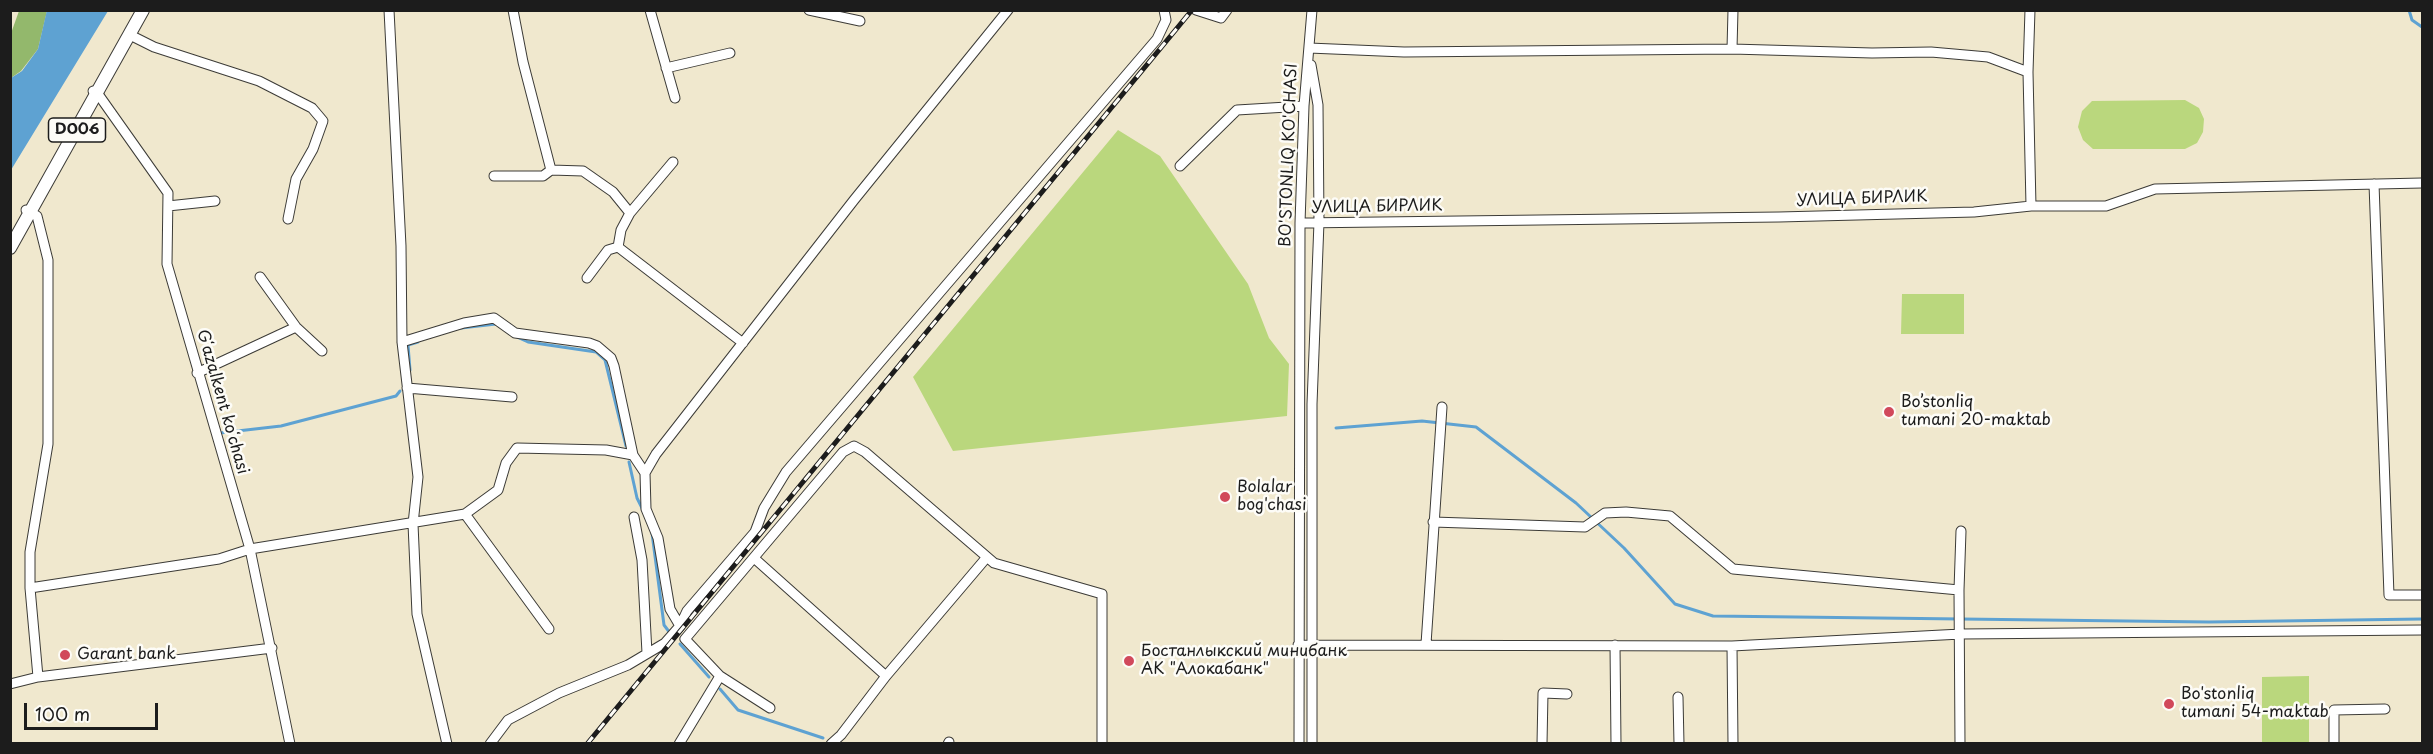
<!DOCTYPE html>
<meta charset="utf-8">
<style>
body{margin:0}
#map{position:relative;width:2433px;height:754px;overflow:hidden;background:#f0e8ce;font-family:"Playpen Sans",sans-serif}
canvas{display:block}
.frame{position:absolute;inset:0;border:12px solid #1c1c1c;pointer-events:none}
.scale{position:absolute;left:24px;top:703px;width:134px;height:27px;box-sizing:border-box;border:3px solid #1c1c1c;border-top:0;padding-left:8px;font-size:18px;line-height:21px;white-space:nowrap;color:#1c1c1c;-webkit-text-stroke:4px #fdfcf7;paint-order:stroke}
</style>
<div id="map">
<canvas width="2433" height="754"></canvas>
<div class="frame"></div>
<div class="scale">100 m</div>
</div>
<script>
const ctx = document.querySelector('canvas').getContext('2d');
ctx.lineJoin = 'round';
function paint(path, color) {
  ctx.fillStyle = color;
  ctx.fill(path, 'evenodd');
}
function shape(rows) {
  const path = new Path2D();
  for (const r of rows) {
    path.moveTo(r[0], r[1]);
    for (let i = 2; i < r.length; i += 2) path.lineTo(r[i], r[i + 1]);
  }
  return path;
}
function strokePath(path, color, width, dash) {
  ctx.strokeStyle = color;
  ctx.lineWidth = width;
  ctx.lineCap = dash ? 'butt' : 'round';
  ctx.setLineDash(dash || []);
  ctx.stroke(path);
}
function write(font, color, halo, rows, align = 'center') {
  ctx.font = font + ' "Playpen Sans",sans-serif';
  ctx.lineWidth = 5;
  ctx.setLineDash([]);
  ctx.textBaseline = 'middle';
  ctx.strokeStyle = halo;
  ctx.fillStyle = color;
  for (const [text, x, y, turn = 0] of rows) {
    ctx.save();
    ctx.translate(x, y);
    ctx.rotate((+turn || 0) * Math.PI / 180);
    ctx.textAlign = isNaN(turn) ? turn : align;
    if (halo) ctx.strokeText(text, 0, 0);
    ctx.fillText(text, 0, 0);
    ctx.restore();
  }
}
paint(shape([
 [2185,100,2199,108,2204,119,2203,132,2197,143,2185,149,2093,149,2083,140,2078,127,2082,111,2092,101],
 [1118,130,1160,156,1248,284,1269,338,1289,364,1287,416,953,451,913,377],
 [1902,294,1964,294,1964,334,1901,334],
 [2309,676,2309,743,2262,743,2262,677]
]), '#bad77d');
paint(shape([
 [19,11,47,11,38,49,21,71,11,78,10,36]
]), '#93b86c');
paint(shape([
 [47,10,108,11,11,170,11,78,22,71,38,49]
]), '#5ea2d2');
strokePath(shape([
 [2409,10,2412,20,2422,27],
 [461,328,496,324],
 [517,337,528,342,596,352,605,360,626,446],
 [410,370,408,345,418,342],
 [1336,428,1422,421,1476,427,1576,503,1624,548,1675,604,1713,616,2209,622,2422,619],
 [220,433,281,426,396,396,400,391],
 [629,462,637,498,643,510],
 [652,533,664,625,670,633],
 [680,644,709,677],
 [720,689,738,710,823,738]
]), '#5ea2d2', 3);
const minor = shape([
 [389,10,401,246,402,342,418,477,413,524,417,614,447,744],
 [513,10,523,62,551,170,583,171,613,192,630,213,673,162],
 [650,10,675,98],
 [809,10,860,21],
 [1196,10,1221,18,1227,10],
 [2030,10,2028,72,2031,206],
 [130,35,154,47,259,81,312,108,323,121,313,149,296,179,288,219],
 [1309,48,1404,52,1732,49,1872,53,1931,52,1988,57,2028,72],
 [1732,49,1733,10],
 [1311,65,1318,105,1319,222,1312,404,1312,744],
 [666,68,730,53],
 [93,91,98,94,168,193,167,264,250,549,290,744],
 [1180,166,1237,110,1304,106],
 [494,176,543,176,551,170],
 [2374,184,2389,595,2422,595],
 [168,206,215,201],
 [26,210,37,216,48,260,48,444,30,552,30,588,38,677],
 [1300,223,1779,217,1974,212,2031,206,2106,206,2155,189,2422,183],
 [618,247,743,343],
 [260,277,296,327,322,351],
 [587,278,608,250,618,247,621,230,630,213],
 [402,342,464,323,494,318,515,333,589,343,597,346,611,358,614,366,633,455,645,473],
 [197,373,296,327],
 [407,388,512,397],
 [465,514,549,629],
 [634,517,642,560,647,653],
 [1433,522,1585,527,1605,513,1626,512,1670,516,1733,569,1959,590],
 [754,558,886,676],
 [30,588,219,559,250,549,465,514,498,490,506,463,517,448,606,450,633,455],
 [680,626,687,611,755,532,764,508,786,472,1157,39,1166,20,1164,10],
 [1426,644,1442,407],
 [1298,645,1732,646,1961,634,2422,630],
 [1615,645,1616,744],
 [1732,646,1733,744],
 [10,684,38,677,272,648],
 [1678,697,1679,744],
 [770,708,720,676,685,639,843,452,854,446,865,452,994,563,1102,594,1102,744],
 [490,744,508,720,559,693,628,665,665,643,680,626,670,609,658,538,646,509,645,473,656,454,854,200,1008,10],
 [679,744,720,676],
 [831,744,841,735,886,676,987,557],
 [948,744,949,742],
 [1299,744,1300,223,1304,106,1312,10],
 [1542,744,1543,693,1567,694],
 [1960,744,1959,590,1961,531],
 [2334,744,2334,710,2385,709]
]);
const major = shape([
 [10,248,143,10]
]);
strokePath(minor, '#3c3b37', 11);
strokePath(major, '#3c3b37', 14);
strokePath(minor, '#fff', 9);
strokePath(major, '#fff', 12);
const rail = shape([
 [587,744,1192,10]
]);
strokePath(rail, '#1c1c1c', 5);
strokePath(rail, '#fdfcf7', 3, [9]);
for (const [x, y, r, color] of [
 [1889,412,6,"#d1495b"],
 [1225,497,6,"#d1495b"],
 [65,655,6,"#d1495b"],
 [1129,661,6,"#d1495b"],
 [2169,704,6,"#d1495b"]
]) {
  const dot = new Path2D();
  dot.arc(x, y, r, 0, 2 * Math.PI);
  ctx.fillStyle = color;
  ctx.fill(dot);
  strokePath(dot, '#fdfcf7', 2);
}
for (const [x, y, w] of [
 [77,130,57]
]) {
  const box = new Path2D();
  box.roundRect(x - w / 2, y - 12, w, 24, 4.5);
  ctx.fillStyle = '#fdfcf7';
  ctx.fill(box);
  strokePath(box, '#1c1c1c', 1.5);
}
write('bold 15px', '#1c1c1c', null, [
 ["D006",77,130]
]);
write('16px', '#1c1c1c', '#fdfcf7', [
 ["BO'STONLIQ KO'CHASI",1289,155,-88],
 ["УЛИЦА БИРЛИК",1862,199,-2],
 ["УЛИЦА БИРЛИК",1377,207,-1],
 ["Gʻazalkent koʻchasi",222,402,74]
]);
write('16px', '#1c1c1c', '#fdfcf7', [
 ["Bo’stonliq",1901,403],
 ["tumani 20-maktab",1901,421],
 ["Bolalar",1237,488],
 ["bog'chasi",1237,506],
 ["Бостанлыкский минибанк",1141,652],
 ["АК \"Алокабанк\"",1141,670],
 ["Garant bank",77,655],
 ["Bo'stonliq",2181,695],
 ["tumani 54-maktab",2181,713]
], 'left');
</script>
